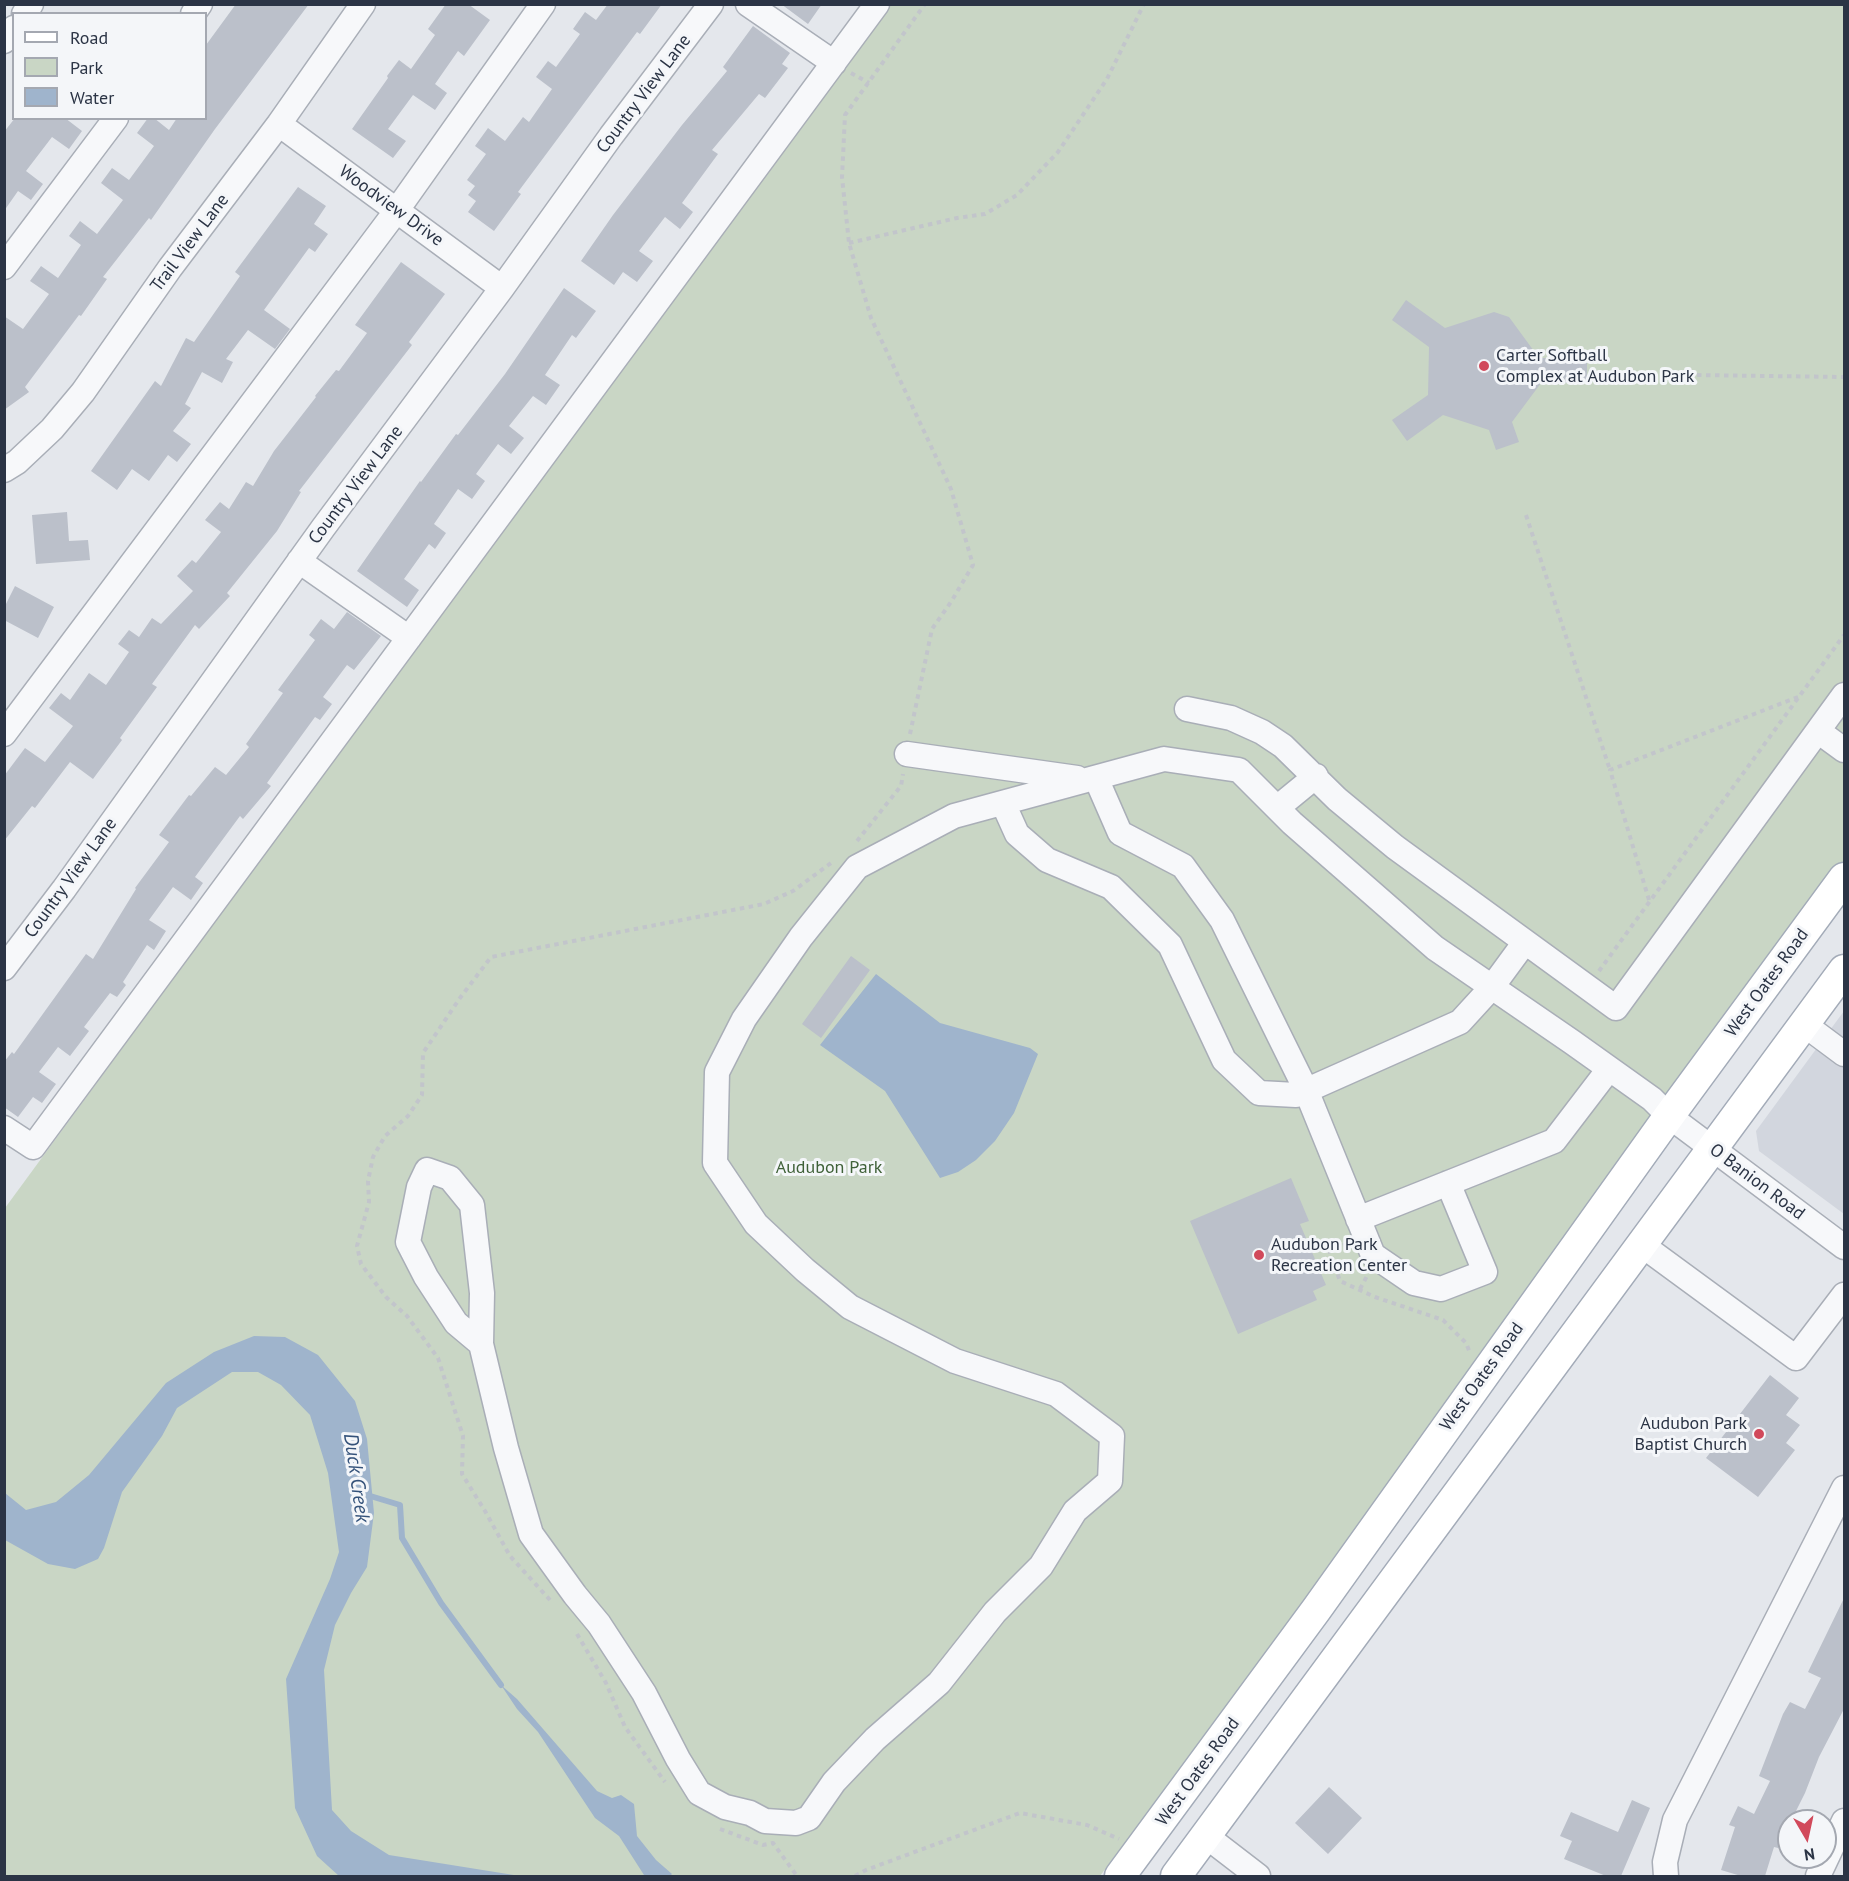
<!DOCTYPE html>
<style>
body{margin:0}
#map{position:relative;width:1849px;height:1881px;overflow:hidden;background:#e4e7ec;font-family:"PT Sans",sans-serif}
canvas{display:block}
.frame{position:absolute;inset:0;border:6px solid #2b3445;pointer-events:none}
.legend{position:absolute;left:12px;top:12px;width:195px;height:108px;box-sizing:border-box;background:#f4f6f9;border:2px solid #a4a8b1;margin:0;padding:8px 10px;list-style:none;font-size:18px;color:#2b3445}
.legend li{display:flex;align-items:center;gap:12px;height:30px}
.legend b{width:30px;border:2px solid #a4a8b1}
.north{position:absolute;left:1777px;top:1809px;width:60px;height:60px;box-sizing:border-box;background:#f4f6f9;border:2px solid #a4a8b1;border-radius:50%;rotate:171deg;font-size:16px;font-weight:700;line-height:24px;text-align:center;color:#2b3445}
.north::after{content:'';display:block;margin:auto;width:21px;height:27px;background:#d1495b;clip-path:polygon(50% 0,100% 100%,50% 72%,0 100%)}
</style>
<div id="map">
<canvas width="1849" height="1881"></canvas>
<div class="frame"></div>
<ul class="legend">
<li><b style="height:8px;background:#fff"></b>Road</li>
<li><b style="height:16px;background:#c9d6c5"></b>Park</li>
<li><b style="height:16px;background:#9fb4cc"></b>Water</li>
</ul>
<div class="north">N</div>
</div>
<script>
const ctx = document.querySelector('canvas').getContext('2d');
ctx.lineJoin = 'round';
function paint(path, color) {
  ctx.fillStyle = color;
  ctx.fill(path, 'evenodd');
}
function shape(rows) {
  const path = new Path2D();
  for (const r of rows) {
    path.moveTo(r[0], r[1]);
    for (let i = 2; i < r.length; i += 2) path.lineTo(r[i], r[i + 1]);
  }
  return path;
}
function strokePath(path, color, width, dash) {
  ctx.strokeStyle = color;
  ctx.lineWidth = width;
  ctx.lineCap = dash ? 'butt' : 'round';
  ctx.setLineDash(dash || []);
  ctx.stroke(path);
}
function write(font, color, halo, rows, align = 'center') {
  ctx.font = font + ' "PT Sans",sans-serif';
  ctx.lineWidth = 6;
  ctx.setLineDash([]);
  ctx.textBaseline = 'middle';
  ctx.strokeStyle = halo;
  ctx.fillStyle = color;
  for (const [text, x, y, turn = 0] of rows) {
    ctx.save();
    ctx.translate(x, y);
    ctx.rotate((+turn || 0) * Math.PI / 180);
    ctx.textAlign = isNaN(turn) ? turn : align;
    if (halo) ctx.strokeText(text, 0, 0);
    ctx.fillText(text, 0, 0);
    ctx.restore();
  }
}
paint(shape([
 [1844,1011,1844,1214,1759,1151,1756,1131]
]), '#d2d6de');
paint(shape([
 [887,5,1844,5,1844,861,1291,1621,1100,1876,5,1876,5,1208]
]), '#c9d6c5');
paint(shape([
 [876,974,940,1023,1030,1048,1038,1054,1014,1113,995,1141,976,1160,958,1172,940,1178,885,1091,820,1045],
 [254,1336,285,1337,318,1355,355,1401,367,1439,374,1513,367,1567,351,1593,335,1625,324,1670,332,1810,351,1831,389,1855,520,1876,339,1876,317,1856,295,1808,286,1679,330,1579,339,1552,328,1473,310,1415,281,1385,258,1372,232,1372,177,1408,162,1436,122,1492,104,1548,98,1559,75,1569,48,1564,5,1540,5,1493,26,1510,56,1502,89,1475,166,1383,214,1352],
 [501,1685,517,1699,597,1791,612,1798,621,1795,634,1804,637,1836,656,1860,672,1874,670,1876,647,1876,644,1875,619,1836,595,1818,538,1732,517,1709]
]), '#9fb4cc');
strokePath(shape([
 [367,1495,400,1505,402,1538,441,1603,501,1685]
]), '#9fb4cc', 6);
paint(shape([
 [236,4,309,4,215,129,151,220,149,218,103,277,107,279,81,316,79,315,25,387,29,392,4,410,4,316,23,329,49,294,30,281,41,266,58,278,81,245,69,236,80,221,97,234,123,200,101,183,112,168,129,180,154,146,137,133,148,118,154,118,169,130,177,118,206,118,206,45],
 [446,4,468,4,490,20,464,56,458,51,435,84,447,93,435,110,413,95,388,129,406,141,393,158,352,129,388,78,387,76,399,60,411,69,435,35,428,29],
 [608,4,662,4,640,34,637,32,518,192,521,194,494,231,468,212,476,201,468,195,475,186,467,180,486,154,475,146,488,128,505,141,523,117,529,122,552,89,536,77,548,61,556,67,580,34,573,29,585,12,596,20],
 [781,4,822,4,808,24],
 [753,26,790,53,782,64,788,68,765,98,759,94,712,150,718,154,682,203,693,212,680,229,665,217,639,251,653,261,637,282,623,272,614,285,581,261,613,215,682,125,727,71,723,67],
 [15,118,65,118,82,131,69,149,52,137,26,171,43,184,31,200,18,191,4,211,4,132],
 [298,187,326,206,314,224,328,234,315,252,309,248,264,310,290,329,275,349,248,330,226,359,233,362,222,383,202,372,185,404,191,408,173,431,191,444,177,462,168,455,149,481,132,469,117,490,91,471,155,381,161,386,186,338,194,342,240,276,235,272],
 [401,262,445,294,409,342,412,345,299,491,301,492,277,531,227,593,230,596,199,629,195,625,152,684,157,687,120,738,122,740,93,779,70,762,35,808,32,806,4,841,4,776,25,748,45,762,73,726,49,708,61,693,70,700,89,673,106,685,129,652,118,644,129,630,139,637,152,618,161,624,193,591,177,576,192,560,196,563,221,532,205,520,220,502,229,509,246,482,253,486,274,451,316,397,315,396,336,370,339,371,367,333,355,325],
 [564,288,596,311,576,338,572,335,545,375,560,385,546,405,533,396,509,426,524,438,511,454,498,444,476,474,485,481,472,499,458,489,434,524,446,533,435,549,429,544,404,579,419,590,407,607,357,571,420,481,421,482,456,434,458,435,505,374],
 [1406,300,1445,328,1494,312,1509,317,1539,358,1587,358,1587,383,1541,383,1512,422,1519,442,1496,450,1489,430,1443,415,1407,441,1392,420,1428,395,1429,347,1392,320],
 [67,512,69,541,88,540,90,560,36,564,32,515],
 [15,586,54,607,38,638,4,620,4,608],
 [347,612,381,636,354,670,347,665,323,697,332,704,320,720,315,717,267,783,271,786,243,819,240,816,195,877,203,883,191,900,173,887,149,920,166,931,154,950,147,945,123,982,126,985,117,997,110,993,84,1027,89,1031,70,1056,58,1047,39,1072,56,1084,42,1103,33,1097,18,1117,4,1107,4,1062,12,1052,14,1054,86,954,93,959,136,889,135,888,169,842,159,835,189,795,191,796,215,767,226,775,249,747,246,744,283,693,278,690,315,640,309,635,321,619,334,629],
 [851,956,870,970,821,1038,802,1024],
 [1291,1178,1309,1221,1300,1224,1326,1285,1313,1291,1317,1300,1238,1334,1190,1221],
 [1770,1375,1799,1398,1786,1415,1800,1425,1786,1443,1795,1450,1758,1497,1706,1458],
 [1845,1596,1845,1707,1819,1757,1805,1793,1791,1821,1789,1821,1789,1826,1778,1848,1774,1847,1765,1876,1741,1876,1721,1870,1735,1827,1729,1825,1738,1806,1754,1814,1770,1781,1759,1776,1783,1714,1790,1702,1805,1709,1821,1678,1808,1672],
 [1329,1787,1362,1818,1328,1854,1295,1823],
 [1632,1800,1650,1808,1621,1876,1606,1876,1564,1859,1572,1841,1560,1836,1571,1812,1618,1832]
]), '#bbc0ca');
const minor = shape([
 [748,4,834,63],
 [24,14,31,4],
 [193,14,200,4],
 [4,41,14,28],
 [279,124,502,288],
 [4,267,116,118],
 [4,470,17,462,52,429,83,392,170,268,279,124,363,4],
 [299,561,409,638],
 [1187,709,1231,718,1262,732,1283,746,1337,799,1395,847,1616,1008,1844,695],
 [1818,731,1844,750],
 [4,734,397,210,543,4],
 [907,754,1077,778],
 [1096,778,1120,833,1183,866,1222,920,1306,1090,1373,1255,1414,1283,1441,1289,1485,1272,1448,1183],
 [1003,803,1017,834,1047,860,1111,887,1170,945,1224,1060,1259,1093,1296,1095,1460,1022,1492,987,1525,942],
 [1277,808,1316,776],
 [4,968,64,889,323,528,502,288,611,136,711,4],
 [1805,1025,1844,1054],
 [4,1128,33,1147,877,4],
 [1358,1219,1554,1141,1609,1069],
 [1642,1245,1796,1358,1844,1295],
 [481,1344,456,1323,426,1277,408,1242,419,1187,427,1170,450,1178,472,1205,482,1293,481,1344,506,1448,531,1534,575,1595,599,1624,644,1693,678,1759,699,1793,725,1807,750,1813,765,1821,796,1823,809,1818,834,1782,875,1739,939,1683,995,1612,1041,1566,1075,1511,1110,1481,1112,1436,1056,1394,955,1361,850,1307,805,1270,756,1224,715,1163,717,1072,744,1019,801,937,857,867,954,816,1164,759,1239,770,1292,823,1435,948,1572,1042,1652,1099,1669,1116,1844,1247],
 [1206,1836,1258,1876],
 [1666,1876,1665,1862,1675,1820,1844,1488],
 [1818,1876,1844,1821]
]);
const major = shape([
 [1120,1876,1316,1610,1669,1116,1844,878],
 [1176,1876,1844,970]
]);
strokePath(minor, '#a9aeb7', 27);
strokePath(major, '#a3abb8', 33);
strokePath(shape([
 [851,73,869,83],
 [849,243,957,218,985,214,1017,195,1058,152,1107,79,1144,4],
 [1616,374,1844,377],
 [1526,515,1610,770],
 [910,734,932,629,951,602,973,565,951,489,871,318,849,243,842,177,845,115,925,4],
 [857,841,901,786,903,774],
 [1649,900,1610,770,1798,697],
 [1599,971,1844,635],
 [1347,1244,1329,1250,1340,1281,1375,1297,1443,1320,1466,1343,1470,1353],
 [1360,1289,1367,1276],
 [550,1600,510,1556,485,1511,462,1474,463,1436,438,1358,407,1316,386,1297,361,1264,357,1246,369,1202,368,1181,373,1157,385,1136,408,1116,422,1095,423,1053,460,998,491,957,764,904,793,891,831,863],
 [577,1634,606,1683,625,1727,665,1782],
 [720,1829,763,1845,773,1843,797,1876],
 [855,1876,866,1870,1020,1813,1087,1825,1119,1839]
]), '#c2c5cb', 4, [4.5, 4.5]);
strokePath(minor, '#f7f8fa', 24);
strokePath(major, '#fff', 30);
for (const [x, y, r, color] of [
 [1484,366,6,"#d1495b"],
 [1259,1255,6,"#d1495b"],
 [1759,1434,6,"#d1495b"]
]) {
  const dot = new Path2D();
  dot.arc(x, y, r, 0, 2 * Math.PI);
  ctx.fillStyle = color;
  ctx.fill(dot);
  strokePath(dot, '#f4f6f9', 2);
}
write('18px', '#2b3445', '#f4f6f9', [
 ["Country View Lane",644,94,-53],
 ["Woodview Drive",391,206,36],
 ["Trail View Lane",190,243,-53],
 ["Country View Lane",356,485,-53],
 ["Country View Lane",71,878,-54],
 ["West Oates Road",1767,983,-54],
 ["O Banion Road",1757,1182,37],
 ["West Oates Road",1482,1377,-54],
 ["West Oates Road",1198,1772,-54]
]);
write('18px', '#2b3445', '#f4f6f9', [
 ["Carter Softball",1496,356],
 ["Complex at Audubon Park",1496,377],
 ["Audubon Park",1271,1245],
 ["Recreation Center",1271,1266],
 ["Audubon Park",1747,1424,"right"],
 ["Baptist Church",1747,1445,"right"]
], 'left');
write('18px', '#3f6138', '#f4f6f9', [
 ["Audubon Park",829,1168]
]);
write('italic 20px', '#34527a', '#f4f6f9', [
 ["Duck Creek",356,1478,82]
]);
</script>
